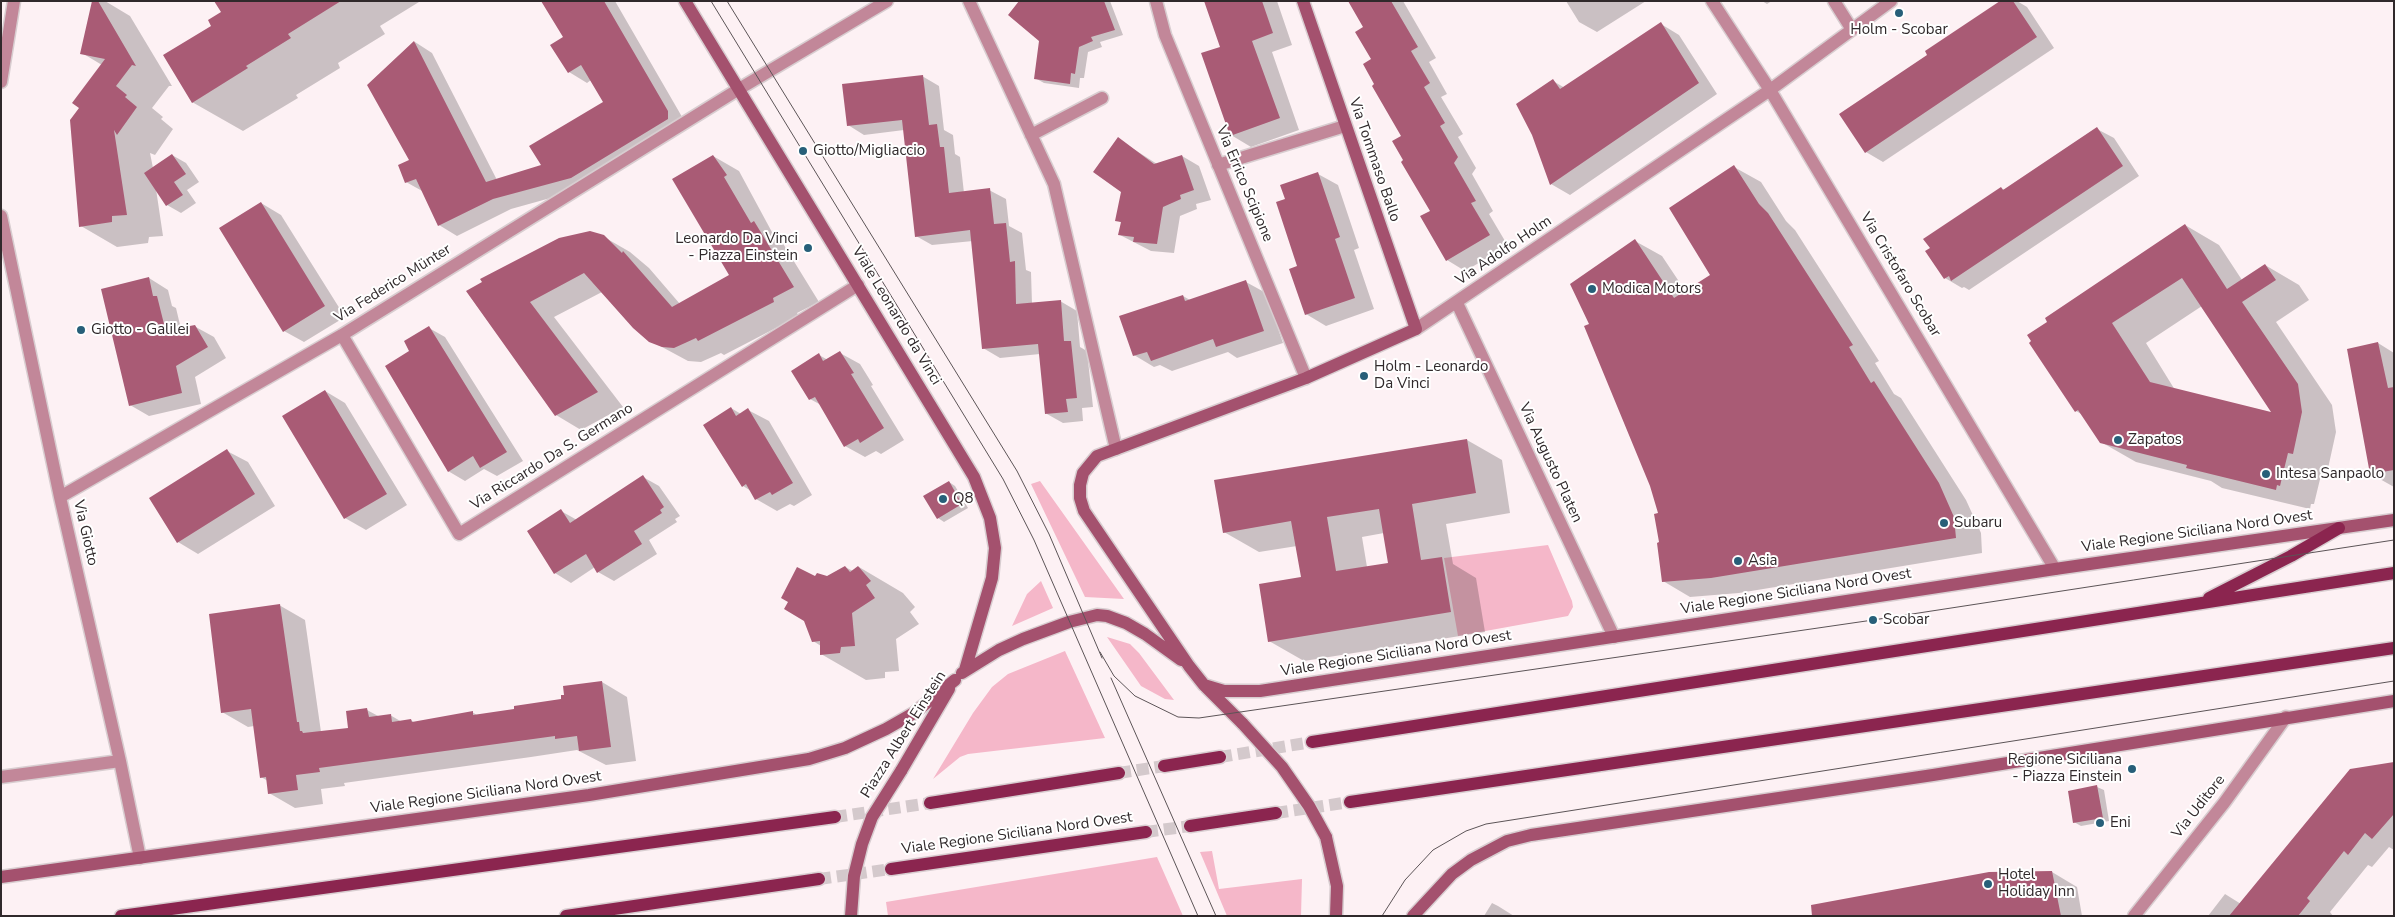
<!DOCTYPE html>
<meta charset="utf-8">
<style>
body{margin:0}
#map{position:relative;width:2395px;height:917px;overflow:hidden;background:#fdf1f4;font-family:"Nunito Sans",sans-serif}
canvas{display:block}
.frame{position:absolute;inset:0;border:2px solid #30292b;pointer-events:none}
</style>
<div id="map">
<canvas width="2395" height="917"></canvas>
<div class="frame"></div>
</div>
<script>
const ctx = document.querySelector('canvas').getContext('2d');
ctx.lineJoin = 'round';
function paint(path, color) {
  ctx.fillStyle = color;
  ctx.fill(path, 'evenodd');
}
function shape(rows) {
  const path = new Path2D();
  for (const r of rows) {
    path.moveTo(r[0], r[1]);
    for (let i = 2; i < r.length; i += 2) path.lineTo(r[i], r[i + 1]);
  }
  return path;
}
function strokePath(path, color, width, dash) {
  ctx.strokeStyle = color;
  ctx.lineWidth = width;
  ctx.lineCap = dash ? 'butt' : 'round';
  ctx.setLineDash(dash || []);
  ctx.stroke(path);
}
function write(font, color, halo, rows, align = 'center') {
  ctx.font = font + ' "Nunito Sans",sans-serif';
  ctx.lineWidth = 4;
  ctx.setLineDash([]);
  ctx.textBaseline = 'middle';
  ctx.strokeStyle = halo;
  ctx.fillStyle = color;
  for (const [text, x, y, turn = 0] of rows) {
    ctx.save();
    ctx.translate(x, y);
    ctx.rotate((+turn || 0) * Math.PI / 180);
    ctx.textAlign = isNaN(turn) ? turn : align;
    if (halo) ctx.strokeText(text, 0, 0);
    ctx.fillText(text, 0, 0);
    ctx.restore();
  }
}
paint(shape([
 [1040,481,1124,599,1085,597,1031,484],
 [1548,545,1572,601,1573,607,1568,616,1458,636,1444,558],
 [1041,581,1053,608,1012,626,1027,594],
 [1107,637,1130,644,1139,653,1174,700,1165,699,1141,686],
 [1065,651,1105,738,968,754,960,757,933,779,973,713,992,687,1008,674],
 [1212,851,1219,889,1302,879,1301,916,1227,916,1200,852],
 [1157,857,1183,916,888,916,886,902]
]), '#f5b7c9');
paint(shape([
 [93,1,105,1,130,16,172,86,169,86,152,108,163,117,161,119,173,129,155,155,150,153,153,168,172,155,186,163,199,182,187,190,196,203,181,213,167,205,156,189,163,236,149,237,148,243,117,247,81,226,81,108,102,65,82,53],
 [216,1,418,1,419,2,380,26,385,34,338,63,340,68,296,95,298,98,243,131,192,102,213,26,223,13],
 [542,1,615,1,685,122,590,187,511,209,457,236,439,225,424,192,406,182,411,160,415,42,432,53,497,180,543,165,605,102,591,80,587,83,569,72,552,45,564,37],
 [1082,1,1110,1,1123,35,1100,42,1102,47,1088,52,1084,78,1080,78,1079,88,1044,83,1035,78],
 [1206,1,1277,1,1292,45,1272,52,1299,130,1251,147,1231,135,1222,47],
 [1351,1,1403,1,1436,58,1429,62,1447,94,1441,97,1463,134,1458,137,1476,168,1472,174,1493,211,1489,214,1508,246,1465,271,1447,260,1431,211,1405,161,1403,136,1376,85,1365,27],
 [1566,1,1646,1,1597,32,1579,22],
 [1762,1,1772,1,1767,4],
 [2002,1,2017,1,2027,7,2054,48,1883,162,1866,152,1929,56],
 [1661,24,1679,35,1717,94,1570,195,1551,184,1553,81,1565,88],
 [922,76,939,86,944,130,953,135,955,154,960,157,964,193,989,190,1006,199,1009,226,1022,233,1026,270,1031,272,1032,304,1060,301,1077,311,1080,347,1087,351,1093,407,1082,408,1083,421,1063,423,1047,414,1040,354,1000,358,983,348,973,241,932,245,916,236,904,130,864,135,848,125],
 [2097,129,2114,138,2139,176,1969,290,1964,287,1962,288,1945,278,2001,188,2005,190],
 [1118,139,1157,164,1182,156,1199,166,1211,200,1196,204,1197,209,1180,216,1174,253,1151,251,1120,235,1122,223,1117,220,1123,192],
 [713,156,739,171,773,234,779,237,819,302,797,313,799,316,724,355,721,353,701,362,688,361,649,340,602,292,554,317,623,407,581,430,556,415,467,292,604,237,630,252,649,268,680,304,730,275],
 [1734,167,1761,182,1786,221,1795,230,1879,361,1875,363,1894,394,1901,398,1966,500,1981,533,1982,553,1739,593,1690,597,1663,581,1660,514,1652,485,1591,324,1635,241,1662,256,1686,292,1712,276],
 [1318,174,1338,185,1359,248,1354,250,1374,309,1326,326,1306,314,1286,200],
 [261,203,281,215,345,317,304,342,284,331],
 [2185,225,2219,245,2242,280,2265,265,2299,285,2309,300,2276,322,2332,405,2336,432,2327,473,2322,471,2314,504,2311,504,2310,509,2222,488,2211,481,2136,462,2101,442,2083,415,2076,411,2031,343],
 [2202,306,2274,414,2175,390,2146,343],
 [149,278,168,290,172,306,176,308,181,329,194,326,214,337,226,358,195,377,201,404,149,416,130,405],
 [1246,282,1266,293,1283,343,1237,358,1228,352,1172,371,1160,365,1154,367,1134,355,1183,296,1190,300],
 [429,328,445,337,523,461,497,476,484,469,465,481,448,471,411,352],
 [2378,343,2394,353,2394,487,2371,474],
 [840,353,860,364,873,385,871,386,904,440,881,454,876,451,865,457,845,446,821,405,810,399,819,355,828,360],
 [325,391,345,403,407,505,366,530,345,518,284,416],
 [731,408,741,414,748,410,769,421,812,495,794,506,790,504,777,511,756,499,751,491,743,486],
 [1467,440,1502,460,1510,513,1446,524,1453,564,1476,578,1485,632,1304,661,1269,641,1302,578,1297,546,1259,552,1224,532,1216,481],
 [1384,533,1389,564,1367,567,1362,537],
 [227,451,248,462,275,506,198,554,178,542],
 [643,477,659,486,680,516,675,519,677,522,649,540,657,554,614,581,598,572,595,567,571,583,555,573,561,511,577,520],
 [949,482,955,486,968,508,944,522,938,518],
 [845,567,853,571,859,567,903,593,915,607,910,612,919,624,896,639,899,671,885,672,885,678,866,680,821,654,821,646,813,641,815,578,828,577],
 [279,605,305,620,321,732,350,729,367,710,380,717,390,715,402,722,411,720,415,723,472,712,477,715,516,710,563,700,602,682,627,697,636,761,606,765,577,750,531,757,344,783,345,786,321,789,323,804,295,808,269,793,268,781,261,777,254,726,248,727,222,712],
 [2394,764,2394,850,2389,847,2372,867,2368,865,2330,912,2333,916,2208,916,2225,894,2241,904],
 [2097,787,2104,790,2109,821,2081,826,2074,822],
 [2052,872,2077,887,2082,916,1828,916],
 [1492,903,1498,906,1514,916,1484,916]
]), '#0003');
paint(shape([
 [92,1,98,1,136,66,132,65,116,86,127,95,125,97,137,107,117,135,114,130,127,215,112,216,112,222,79,227,70,120,79,108,72,103,105,59,80,54],
 [214,1,341,1,288,34,291,38,246,66,248,68,192,103,163,55,211,26,208,20,221,12],
 [541,1,604,1,668,111,668,119,571,178,493,199,438,226,416,179,405,183,398,165,409,160,367,85,414,41,486,182,541,165,529,146,603,102,581,65,568,73,550,45,563,37],
 [1019,1,1104,1,1115,30,1091,37,1093,41,1079,47,1075,74,1071,73,1070,84,1034,79,1039,41,1008,15],
 [1204,1,1262,1,1273,33,1252,41,1280,118,1230,136,1201,53,1220,47],
 [1348,1,1391,1,1418,47,1411,51,1430,83,1424,87,1445,123,1440,126,1458,157,1454,163,1476,201,1471,203,1490,235,1446,261,1420,216,1430,211,1401,162,1403,160,1392,141,1401,136,1372,86,1374,84,1363,64,1371,59,1355,32,1363,27],
 [2000,1,2013,1,2037,37,1865,153,1839,114,1927,55,1925,51],
 [1661,22,1699,83,1550,185,1532,135,1516,104,1553,79,1560,89],
 [923,75,929,125,937,124,940,147,944,147,949,193,990,188,994,224,1006,223,1010,262,1015,261,1016,304,1061,300,1064,341,1071,341,1077,398,1066,399,1068,412,1045,414,1038,344,982,349,970,230,915,237,902,120,847,126,842,84],
 [2097,127,2123,166,1951,281,1949,276,1944,279,1925,251,1930,248,1923,239,2001,187,2003,190],
 [1118,137,1154,164,1182,155,1194,190,1180,195,1181,199,1163,207,1157,244,1133,242,1134,237,1118,235,1121,222,1115,221,1121,192,1093,172],
 [172,154,186,174,174,182,183,195,166,206,144,173],
 [713,155,727,175,724,177,751,223,754,221,794,287,773,298,774,302,698,341,696,338,674,348,662,347,649,342,633,328,584,273,530,302,598,392,555,416,466,291,482,282,480,279,559,238,590,231,604,235,622,253,623,251,672,307,729,275,672,179],
 [1734,165,1759,204,1768,213,1853,345,1849,347,1871,383,1874,381,1939,483,1954,517,1956,538,1711,578,1662,582,1657,543,1659,542,1654,514,1658,513,1650,486,1584,326,1589,324,1570,284,1635,239,1674,298,1710,275,1669,208],
 [1318,172,1340,237,1335,239,1355,298,1305,315,1289,269,1297,266,1276,202,1285,199,1280,185],
 [261,202,325,306,283,332,219,228],
 [2185,224,2227,289,2265,264,2276,280,2242,302,2298,384,2302,412,2293,454,2288,453,2280,486,2277,485,2276,490,2186,468,2187,465,2100,443,2078,410,2075,412,2029,343,2031,341,2027,335,2047,322,2045,318],
 [2182,278,2271,412,2150,382,2112,323],
 [149,277,153,296,157,296,165,328,173,326,174,329,195,325,208,347,176,366,182,393,129,406,101,289],
 [1246,280,1264,331,1216,347,1213,339,1151,361,1147,352,1133,356,1119,316,1183,295,1185,301],
 [429,326,507,452,480,468,473,456,448,472,385,366,409,351,404,341],
 [2378,342,2388,388,2394,387,2394,470,2370,474,2347,349],
 [840,351,854,373,851,374,884,428,860,443,858,439,844,447,815,397,809,400,791,371,819,353,823,361],
 [325,390,387,494,344,519,282,416],
 [731,407,736,416,748,408,793,483,772,495,770,492,755,500,746,484,742,487,703,425],
 [1467,439,1476,493,1412,504,1421,560,1442,557,1451,612,1268,642,1259,584,1301,577,1291,521,1223,533,1214,480],
 [1379,509,1388,563,1336,571,1327,517],
 [227,449,255,494,177,543,149,498],
 [643,475,664,507,660,510,662,513,634,531,642,544,597,573,586,554,554,574,527,531,561,509,570,523],
 [949,481,962,504,937,519,923,496],
 [845,566,850,572,858,566,871,581,866,585,875,598,852,613,855,646,841,647,840,653,820,655,820,641,812,642,804,621,784,609,788,602,781,598,797,567,815,576,817,573,827,576],
 [280,604,297,722,299,722,300,731,302,731,303,733,348,728,346,711,367,708,369,717,391,714,392,722,411,719,412,722,473,711,473,715,514,709,514,706,561,699,561,695,564,695,563,686,602,681,611,747,579,751,577,736,555,739,555,736,504,743,319,768,320,772,296,775,298,790,268,794,266,777,260,778,251,709,221,713,209,614],
 [2394,762,2394,814,2372,839,2365,833,2348,855,2344,851,2307,898,2310,901,2298,916,2229,916,2350,769],
 [2097,785,2103,818,2073,823,2068,791],
 [2052,871,2061,916,1812,916,1811,905,1989,872]
]), '#a95b75');
strokePath(shape([
 [1220,757,1312,742],
 [1119,773,1164,766],
 [1276,813,1350,802],
 [835,817,930,803],
 [1146,832,1190,826],
 [819,879,891,869]
]), '#d4c9cc', 12, [12, 6]);
const street = shape([
 [969,1,1054,184,1116,449],
 [1156,1,1165,35,1306,378],
 [1712,1,1770,90,2055,569],
 [1834,1,1851,28],
 [1,82,14,1],
 [1031,135,1102,98],
 [1218,165,1345,126],
 [1,216,60,497,120,761,140,858],
 [1457,303,1614,637],
 [1416,329,1770,90,1891,1],
 [342,335,459,534,858,285],
 [60,497,342,335,739,89,887,1],
 [1,777,120,761],
 [2134,916,2224,803,2286,717]
]);
const secondary = shape([
 [685,1,974,477,990,518,995,548,992,578,965,670],
 [962,673,999,650,1023,639,1069,622,1097,615,1107,616,1126,623,1145,634,1181,660],
 [1204,685,1224,691,1260,691,2055,569,2394,520],
 [1243,724,1204,685,1189,666,1084,511,1080,498,1080,485,1083,473,1097,456,1306,378,1416,329,1303,1],
 [901,771,949,689],
 [1326,837,1337,886,1336,916],
 [1,877,589,795,809,759,845,748,886,729,914,713,955,680],
 [1413,916,1452,874,1471,860,1507,841,1531,835,1933,775,2394,701]
]);
const primary = shape([
 [2209,598,2291,556,2339,528],
 [1312,742,2394,573],
 [1164,766,1220,757],
 [1350,802,2394,648],
 [930,803,1119,773],
 [1190,826,1276,813],
 [891,869,1146,832],
 [121,916,835,817],
 [566,916,819,879]
]);
strokePath(street, '#d8cdd0', 15);
strokePath(secondary, '#d8cdd0', 15);
strokePath(primary, '#d8cdd0', 15);
strokePath(street, '#c28799', 12);
strokePath(secondary, '#a4516e', 12);
strokePath(primary, '#8b254f', 12);
strokePath(shape([
 [711,1,1003,479,1034,540,1198,916],
 [727,1,1017,471,1049,534,1102,658],
 [1100,652,1114,676,1135,696,1178,717,1199,718,1873,620,2394,540],
 [1111,678,1216,916],
 [1382,916,1405,880,1433,850,1466,831,1486,824,2394,681]
]), '#5c5457', 1);
const secondaryBridge = shape([
 [1243,724,1282,767,1309,806,1326,837],
 [851,916,854,876,862,844,872,817,901,771]
]);
strokePath(secondaryBridge, '#d8cdd0', 15, []);
strokePath(secondaryBridge, '#a4516e', 12);
for (const [x, y, r, color] of [
 [1899,13,5,"#275f79"],
 [803,151,5,"#275f79"],
 [808,248,5,"#275f79"],
 [1592,289,5,"#275f79"],
 [81,330,5,"#275f79"],
 [1364,376,5,"#275f79"],
 [2118,440,5,"#275f79"],
 [2266,474,5,"#275f79"],
 [943,499,5,"#275f79"],
 [1944,523,5,"#275f79"],
 [1738,561,5,"#275f79"],
 [1873,620,5,"#275f79"],
 [2132,769,5,"#275f79"],
 [2100,823,5,"#275f79"],
 [1988,884,5,"#275f79"]
]) {
  const dot = new Path2D();
  dot.arc(x, y, r, 0, 2 * Math.PI);
  ctx.fillStyle = color;
  ctx.fill(dot);
  strokePath(dot, '#fff', 2);
}
write('15px', '#30292b', '#fff', [
 ["Holm - Scobar",1899,30,"center"],
 ["Giotto/Migliaccio",813,151],
 ["Leonardo Da Vinci",798,239,"right"],
 ["- Piazza Einstein",798,256,"right"],
 ["Modica Motors",1602,289],
 ["Giotto - Galilei",91,330],
 ["Holm - Leonardo",1374,367],
 ["Da Vinci",1374,384],
 ["Zapatos",2128,440],
 ["Intesa Sanpaolo",2276,474],
 ["Q8",953,499],
 ["Subaru",1954,523],
 ["Asia",1748,561],
 ["Scobar",1883,620],
 ["Regione Siciliana",2122,760,"right"],
 ["- Piazza Einstein",2122,777,"right"],
 ["Eni",2110,823],
 ["Hotel",1998,875],
 ["Holiday Inn",1998,892]
], 'left');
write('15px', '#30292b', '#fff', [
 ["Via Tommaso Ballo",1374,160,71],
 ["Via Errico Scipione",1244,184,67],
 ["Via Adolfo Holm",1504,251,-34],
 ["Via Cristofaro Scobar",1900,275,59],
 ["Via Federico Münter",393,284,-32],
 ["Viale Leonardo da Vinci",896,316,59],
 ["Via Riccardo Da S. Germano",552,457,-32],
 ["Via Augusto Platen",1550,463,65],
 ["Viale Regione Siciliana Nord Ovest",2197,532,-8],
 ["Via Giotto",85,533,77],
 ["Viale Regione Siciliana Nord Ovest",1796,592,-9],
 ["Viale Regione Siciliana Nord Ovest",1396,654,-9],
 ["Piazza Albert Einstein",904,735,-58],
 ["Viale Regione Siciliana Nord Ovest",486,793,-8],
 ["Via Uditore",2199,807,-52],
 ["Viale Regione Siciliana Nord Ovest",1017,834,-8]
]);
</script>
